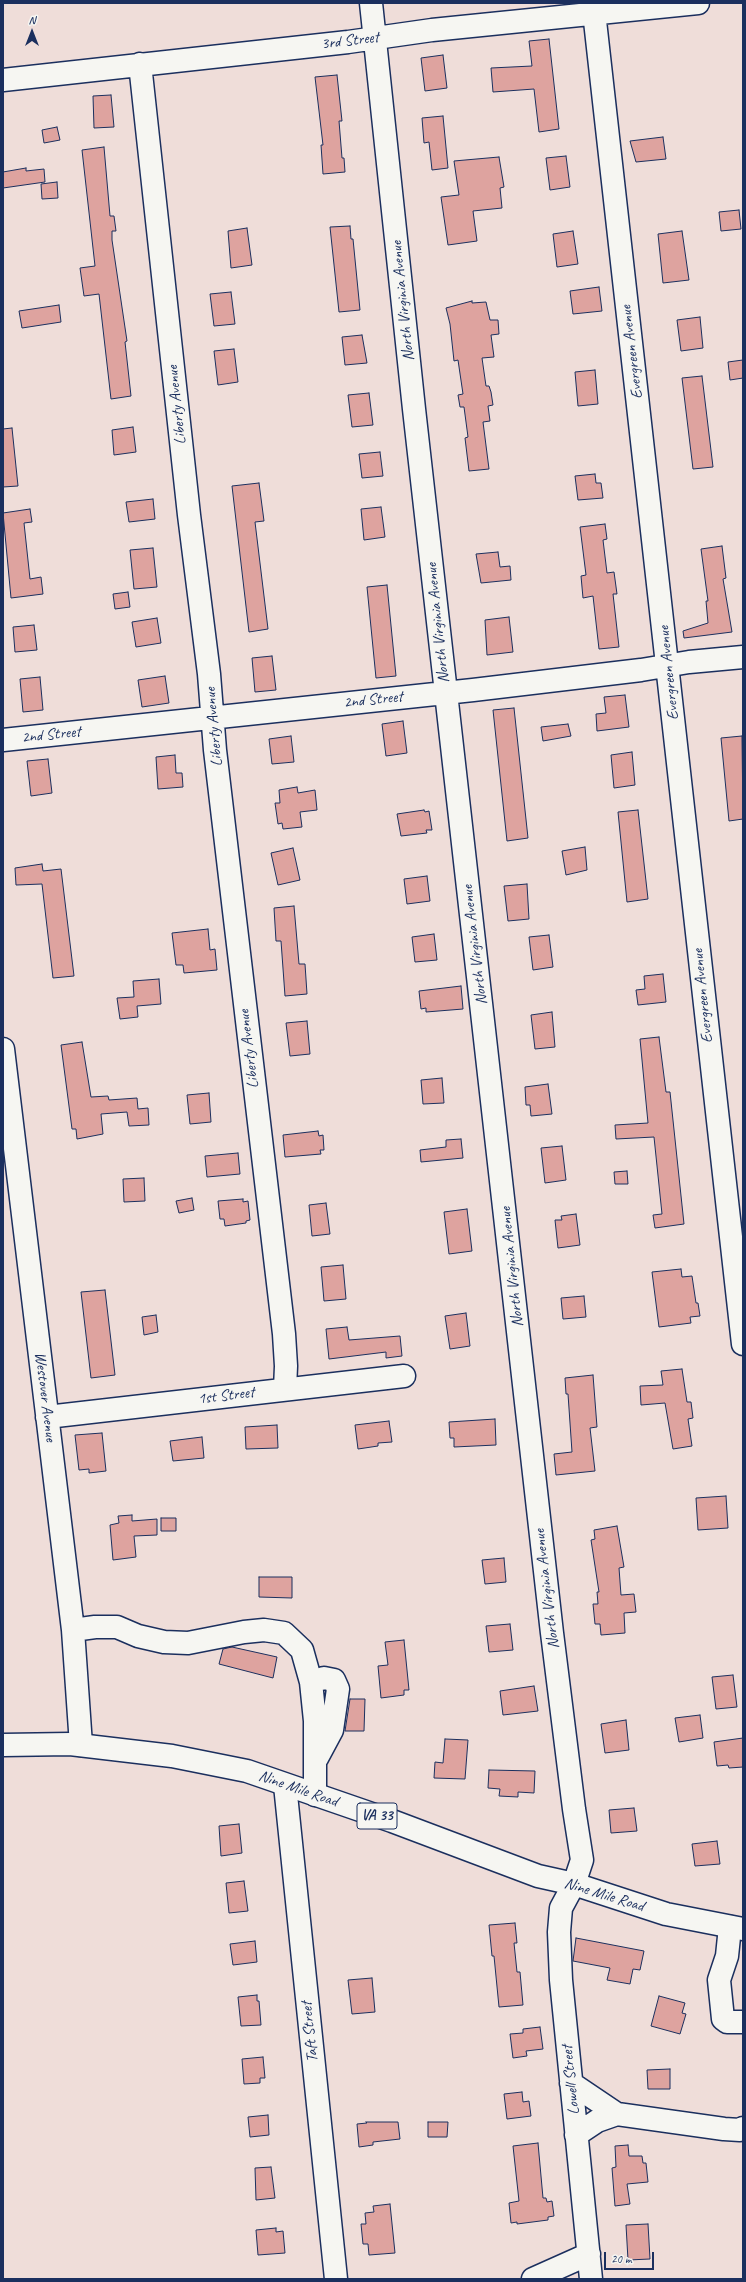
<!DOCTYPE html>
<style>
body{margin:0}
#map{position:relative;width:746px;height:2282px;overflow:hidden;background:#efddd9;font-family:Caveat,sans-serif}
canvas{display:block}
.frame{position:absolute;inset:0;border:4px solid #1b2f5e;pointer-events:none}
.north{position:absolute;left:12px;top:12px;width:40px;height:40px;-webkit-text-stroke:3px #f6f6f2;paint-order:stroke;rotate:0deg;font-size:11px;font-weight:700;line-height:16px;text-align:center;color:#1b2f5e}
.north::after{content:'';display:block;margin:auto;width:14px;height:18px;background:#1b2f5e;clip-path:polygon(50% 0,100% 100%,50% 72%,0 100%)}
.scale{position:absolute;left:604px;top:2252px;width:50px;height:18px;box-sizing:border-box;border:2px solid #1b2f5e;border-top:0;padding-left:5px;font-size:12px;line-height:14px;white-space:nowrap;color:#1b2f5e;-webkit-text-stroke:3px #f6f6f2;paint-order:stroke}
</style>
<div id="map">
<canvas width="746" height="2282"></canvas>
<div class="frame"></div>
<div class="north">N</div>
<div class="scale">20 m</div>
</div>
<script>
const ctx = document.querySelector('canvas').getContext('2d');
ctx.lineJoin = 'round';
function paint(path, color) {
  ctx.fillStyle = color;
  ctx.fill(path, 'evenodd');
}
function shape(rows) {
  const path = new Path2D();
  for (const r of rows) {
    path.moveTo(r[0], r[1]);
    for (let i = 2; i < r.length; i += 2) path.lineTo(r[i], r[i + 1]);
  }
  return path;
}
function strokePath(path, color, width, dash) {
  ctx.strokeStyle = color;
  ctx.lineWidth = width;
  ctx.lineCap = dash ? 'butt' : 'round';
  ctx.setLineDash(dash || []);
  ctx.stroke(path);
}
function write(font, color, halo, rows, align = 'center') {
  ctx.font = font + ' Caveat,sans-serif';
  ctx.lineWidth = 3;
  ctx.setLineDash([]);
  ctx.textBaseline = 'middle';
  ctx.strokeStyle = halo;
  ctx.fillStyle = color;
  for (const [text, x, y, turn = 0] of rows) {
    ctx.save();
    ctx.translate(x, y);
    ctx.rotate((+turn || 0) * Math.PI / 180);
    ctx.textAlign = isNaN(turn) ? turn : align;
    if (halo) ctx.strokeText(text, 0, 0);
    ctx.fillText(text, 0, 0);
    ctx.restore();
  }
}
const building = shape([
 [549,39,559,129,539,132,534,89,493,92,491,68,532,66,529,41,549,39],
 [443,55,447,88,425,91,421,58,443,55],
 [337,75,342,121,339,121,342,158,344,158,345,172,323,174,321,145,323,145,315,77,337,75],
 [111,95,114,127,94,128,93,96,111,95],
 [443,116,448,168,432,170,429,142,424,143,422,118,443,116],
 [57,127,60,140,44,143,42,130,57,127],
 [663,137,666,159,636,162,630,141,663,137],
 [104,147,110,216,114,216,116,231,112,231,112,240,127,341,125,342,131,396,111,399,99,294,84,296,80,268,95,266,82,150,104,147],
 [566,156,570,187,550,190,546,158,566,156],
 [499,157,504,187,500,188,502,208,473,211,477,241,448,245,441,197,459,195,454,161,499,157],
 [26,168,26,171,44,169,45,182,3,188,3,172,26,168],
 [57,182,58,198,42,199,41,184,57,182],
 [739,210,741,229,721,231,719,212,739,210],
 [350,226,351,239,353,239,360,310,339,312,330,227,350,226],
 [247,228,252,265,231,268,228,231,247,228],
 [573,231,578,264,557,267,553,234,573,231],
 [682,231,689,280,663,283,658,234,682,231],
 [599,287,602,311,573,314,570,291,599,287],
 [231,292,235,324,214,326,210,294,231,292],
 [472,301,472,303,486,302,490,320,498,320,499,334,491,335,494,357,482,358,486,386,489,386,491,392,493,405,488,406,490,421,483,422,489,469,469,471,465,438,468,437,464,407,460,407,458,395,463,394,458,360,454,361,450,324,446,308,472,301],
 [59,305,61,322,22,328,19,311,59,305],
 [700,317,703,348,681,351,677,320,700,317],
 [362,335,367,363,345,365,342,337,362,335],
 [234,349,238,382,218,385,214,351,234,349],
 [743,360,743,378,730,380,728,362,743,360],
 [595,370,598,404,578,406,575,372,595,370],
 [702,376,713,467,693,469,682,378,702,376],
 [369,393,373,425,352,427,348,395,369,393],
 [133,427,136,452,114,455,112,430,133,427],
 [12,428,18,486,3,487,3,429,12,428],
 [380,452,383,476,362,478,359,454,380,452],
 [595,474,596,483,601,483,603,498,578,500,575,476,595,474],
 [259,483,264,521,255,522,268,629,249,632,232,486,259,483],
 [153,499,155,519,129,522,126,502,153,499],
 [381,507,385,537,364,540,361,509,381,507],
 [30,509,32,522,24,523,30,579,41,577,43,594,11,598,3,513,30,509],
 [605,524,607,539,603,540,607,573,614,572,617,594,613,594,619,647,599,649,593,596,583,598,581,576,586,575,580,527,605,524],
 [722,546,726,578,723,579,732,632,684,638,683,631,708,623,706,601,708,601,701,549,722,546],
 [153,548,157,587,134,589,130,550,153,548],
 [498,552,500,567,510,566,511,580,481,583,476,554,498,552],
 [387,585,396,676,376,678,367,587,387,585],
 [128,592,130,607,115,609,113,594,128,592],
 [509,617,513,652,487,655,485,620,509,617],
 [157,618,161,643,136,647,132,622,157,618],
 [34,625,37,650,15,652,13,627,34,625],
 [272,656,276,690,255,692,252,658,272,656],
 [165,676,169,703,142,707,138,680,165,676],
 [40,677,43,710,23,712,20,679,40,677],
 [625,695,629,727,597,731,596,714,606,713,604,697,625,695],
 [514,708,528,838,507,841,493,710,514,708],
 [403,721,407,753,386,756,382,724,403,721],
 [568,724,571,736,543,741,541,727,568,724],
 [291,736,294,762,272,764,269,739,291,736],
 [742,736,743,819,729,821,721,738,742,736],
 [632,752,635,785,614,788,611,755,632,752],
 [175,755,176,773,182,773,183,787,158,789,156,757,175,755],
 [48,759,52,793,31,796,27,761,48,759],
 [297,787,298,793,315,790,317,810,300,812,302,827,283,829,282,823,278,824,275,803,280,803,279,790,297,787],
 [424,810,425,812,429,811,432,830,426,830,427,833,401,836,397,814,424,810],
 [638,810,648,899,627,902,618,812,638,810],
 [585,847,587,870,566,875,562,851,585,847],
 [293,848,300,880,278,885,271,853,293,848],
 [42,864,43,871,61,869,74,976,53,978,42,884,16,885,15,868,42,864],
 [427,876,430,901,407,904,404,879,427,876],
 [527,884,529,919,508,921,504,886,527,884],
 [294,906,299,964,305,964,307,994,285,996,281,941,276,941,274,908,294,906],
 [208,929,210,950,215,949,217,970,184,973,183,965,176,965,172,933,208,929],
 [434,934,437,960,415,962,412,937,434,934],
 [549,935,553,967,533,970,529,937,549,935],
 [663,974,666,1002,638,1005,636,990,645,989,644,976,663,974],
 [159,979,161,1004,137,1006,138,1017,120,1019,117,998,134,997,133,981,159,979],
 [461,986,463,1009,426,1012,426,1008,421,1009,419,991,461,986],
 [552,1012,555,1047,535,1049,531,1015,552,1012],
 [307,1021,310,1054,290,1056,286,1023,307,1021],
 [659,1037,666,1092,670,1092,684,1224,655,1228,653,1215,662,1214,654,1137,616,1139,615,1125,648,1123,640,1039,659,1037],
 [82,1042,91,1097,108,1096,109,1100,137,1098,138,1109,148,1108,149,1125,129,1126,127,1112,101,1114,103,1134,77,1139,76,1129,72,1129,61,1045,82,1042],
 [442,1078,444,1103,423,1104,421,1080,442,1078],
 [548,1084,552,1114,531,1116,530,1105,526,1105,525,1087,548,1084],
 [209,1093,211,1122,190,1124,187,1095,209,1093],
 [318,1131,319,1136,323,1135,324,1150,320,1150,321,1154,285,1157,283,1135,318,1131],
 [461,1139,463,1158,421,1162,420,1150,446,1147,446,1140,461,1139],
 [562,1146,566,1180,545,1183,541,1148,562,1146],
 [238,1153,240,1174,207,1177,205,1156,238,1153],
 [627,1171,628,1184,615,1184,614,1172,627,1171],
 [144,1178,145,1201,124,1202,123,1179,144,1178],
 [192,1198,194,1210,179,1213,176,1201,192,1198],
 [243,1199,243,1202,248,1201,250,1220,246,1221,246,1223,225,1226,224,1219,220,1219,218,1201,243,1199],
 [326,1203,330,1234,312,1236,309,1205,326,1203],
 [467,1209,472,1251,449,1254,444,1212,467,1209],
 [576,1214,580,1245,558,1248,555,1220,562,1220,561,1216,576,1214],
 [343,1265,346,1299,324,1301,321,1267,343,1265],
 [681,1269,682,1277,692,1276,696,1303,698,1303,700,1316,690,1317,691,1323,659,1327,652,1272,681,1269],
 [105,1290,115,1375,91,1378,81,1292,105,1290],
 [584,1296,586,1317,563,1319,561,1298,584,1296],
 [466,1313,470,1346,450,1349,445,1316,466,1313],
 [156,1315,158,1332,144,1335,142,1317,156,1315],
 [347,1327,349,1340,400,1336,402,1356,386,1358,386,1352,329,1359,326,1329,347,1327],
 [682,1369,687,1402,691,1402,693,1418,688,1419,692,1446,673,1449,665,1403,641,1405,640,1386,663,1385,661,1371,682,1369],
 [593,1375,597,1427,590,1428,595,1471,556,1475,554,1454,572,1452,568,1394,566,1394,565,1378,593,1375],
 [495,1419,496,1445,454,1447,454,1438,450,1438,449,1422,495,1419],
 [389,1421,392,1442,378,1443,378,1446,358,1449,355,1425,389,1421],
 [277,1425,278,1448,246,1449,245,1427,277,1425],
 [102,1433,106,1471,89,1473,89,1469,79,1470,75,1435,102,1433],
 [202,1437,204,1458,173,1461,170,1441,202,1437],
 [726,1496,728,1528,698,1530,696,1498,726,1496],
 [132,1515,132,1521,157,1519,157,1535,134,1536,136,1557,113,1560,110,1525,119,1523,118,1516,132,1515],
 [161,1518,176,1518,176,1531,161,1531,161,1518],
 [617,1526,624,1567,619,1568,621,1595,634,1594,636,1612,624,1613,625,1633,601,1635,600,1624,595,1624,593,1604,598,1604,597,1592,599,1592,591,1540,595,1539,594,1530,617,1526],
 [504,1558,506,1582,485,1584,482,1560,504,1558],
 [259,1577,292,1577,292,1598,259,1597,259,1577],
 [510,1624,513,1650,489,1652,486,1626,510,1624],
 [404,1640,409,1690,404,1690,404,1695,381,1698,378,1666,388,1665,385,1642,404,1640],
 [232,1647,277,1657,273,1678,219,1664,223,1649,232,1647],
 [733,1675,737,1707,716,1709,712,1677,733,1675],
 [534,1686,538,1711,503,1715,500,1691,534,1686],
 [350,1699,365,1699,364,1731,345,1731,350,1699],
 [700,1715,703,1738,679,1742,675,1718,700,1715],
 [626,1720,629,1750,605,1753,601,1724,626,1720],
 [743,1738,743,1767,729,1768,728,1765,717,1766,714,1742,743,1738],
 [445,1739,468,1740,465,1779,434,1778,435,1762,443,1763,445,1739],
 [489,1770,535,1771,534,1793,518,1792,518,1797,499,1796,500,1789,488,1788,489,1770],
 [634,1808,637,1831,611,1833,609,1810,634,1808],
 [239,1824,242,1853,221,1856,219,1826,239,1824],
 [717,1841,720,1864,695,1866,692,1844,717,1841],
 [244,1881,248,1911,229,1913,226,1883,244,1881],
 [515,1923,517,1943,514,1943,517,1972,520,1972,523,2005,499,2007,494,1956,492,1956,489,1925,515,1923],
 [576,1938,644,1951,640,1970,633,1969,630,1984,607,1980,610,1968,573,1961,576,1938],
 [255,1941,257,1962,233,1965,230,1944,255,1941],
 [372,1978,375,2012,352,2014,348,1980,372,1978],
 [257,1995,257,2001,259,2001,261,2025,241,2026,238,1997,257,1995],
 [659,1996,685,2003,682,2013,686,2014,680,2034,651,2026,659,1996],
 [540,2027,543,2049,526,2051,527,2056,513,2058,510,2034,523,2033,523,2029,540,2027],
 [263,2057,265,2078,260,2078,260,2083,244,2084,242,2059,263,2057],
 [670,2069,670,2089,648,2089,647,2070,670,2069],
 [522,2092,523,2102,529,2101,531,2116,507,2119,504,2094,522,2092],
 [268,2115,269,2135,250,2137,248,2117,268,2115],
 [366,2122,398,2122,400,2139,373,2142,373,2145,359,2147,357,2124,367,2123,366,2122],
 [428,2122,448,2122,447,2137,428,2137,428,2122],
 [538,2143,543,2198,546,2198,547,2202,552,2201,554,2216,548,2217,548,2220,517,2224,517,2222,511,2223,509,2203,519,2201,513,2146,538,2143],
 [628,2145,629,2156,642,2156,643,2163,646,2163,648,2182,627,2184,630,2204,615,2206,612,2168,616,2167,615,2146,628,2145],
 [271,2167,275,2198,256,2200,255,2168,271,2167],
 [390,2204,395,2253,369,2255,368,2244,363,2244,361,2224,366,2224,365,2213,374,2212,373,2206,390,2204],
 [648,2224,650,2259,628,2260,626,2225,648,2224],
 [276,2228,276,2232,283,2231,285,2253,258,2255,256,2230,276,2228]
]);
paint(building, '#dea39f');
strokePath(building, '#1b2f5e', 1);
const minor = shape([
 [371,3,414,409,552,1633,574,1809,582,1860,574,1884,561,1908,559,1932,561,1980,591,2279],
 [593,3,743,1344],
 [140,64,189,515,209,674,215,750,284,1334,286,1366,285,1389],
 [3,80,348,42,432,30,698,3],
 [3,740,473,690,641,670,689,662,743,657],
 [3,1049,73,1630,81,1745],
 [47,1417,404,1376],
 [73,1630,95,1627,117,1627,138,1636,164,1642,188,1643,244,1632,264,1630,284,1633,302,1650,311,1682,315,1721,315,1795],
 [311,1682,324,1678,334,1680,338,1689,332,1730,317,1758],
 [285,1785,336,2279],
 [730,1927,727,1956,719,1980,723,2019,727,2022,743,2022],
 [571,2083,617,2114,597,2121,576,2135],
 [617,2114,724,2129,740,2130,743,2128],
 [533,2279,589,2254]
]);
const major = shape([
 [3,1745,70,1744,172,1756,247,1771,392,1821,538,1876,574,1884,666,1914,743,1929]
]);
strokePath(minor, '#1b2f5e', 25);
strokePath(major, '#1b2f5e', 25);
strokePath(minor, '#f6f6f2', 22);
strokePath(major, '#f6f6f2', 22);
for (const [x, y, w] of [
 [377,1816,40]
]) {
  const box = new Path2D();
  box.roundRect(x - w / 2, y - 13, w, 26, 3);
  ctx.fillStyle = '#f6f6f2';
  ctx.fill(box);
  strokePath(box, '#1b2f5e', 1);
}
write('bold 15px', '#1b2f5e', null, [
 ["VA 33",377,1816]
]);
write('16px', '#1b2f5e', '#f6f6f2', [
 ["3rd Street",350,41,-7],
 ["North Virginia Avenue",403,301,-96],
 ["Evergreen Avenue",632,352,-97],
 ["Liberty Avenue",177,405,-96],
 ["North Virginia Avenue",438,623,-96],
 ["Evergreen Avenue",669,673,-96],
 ["2nd Street",373,700,-6],
 ["Liberty Avenue",214,727,-95],
 ["2nd Street",51,735,-6],
 ["North Virginia Avenue",475,945,-97],
 ["Evergreen Avenue",703,996,-96],
 ["Liberty Avenue",249,1049,-97],
 ["North Virginia Avenue",512,1267,-96],
 ["1st Street",226,1396,-7],
 ["Westover Avenue",45,1397,83],
 ["North Virginia Avenue",547,1589,-97],
 ["Nine Mile Road",298,1789,19],
 ["Nine Mile Road",604,1895,17],
 ["Taft Street",310,2032,-96],
 ["Lowell Street",571,2080,-96]
]);
</script>
